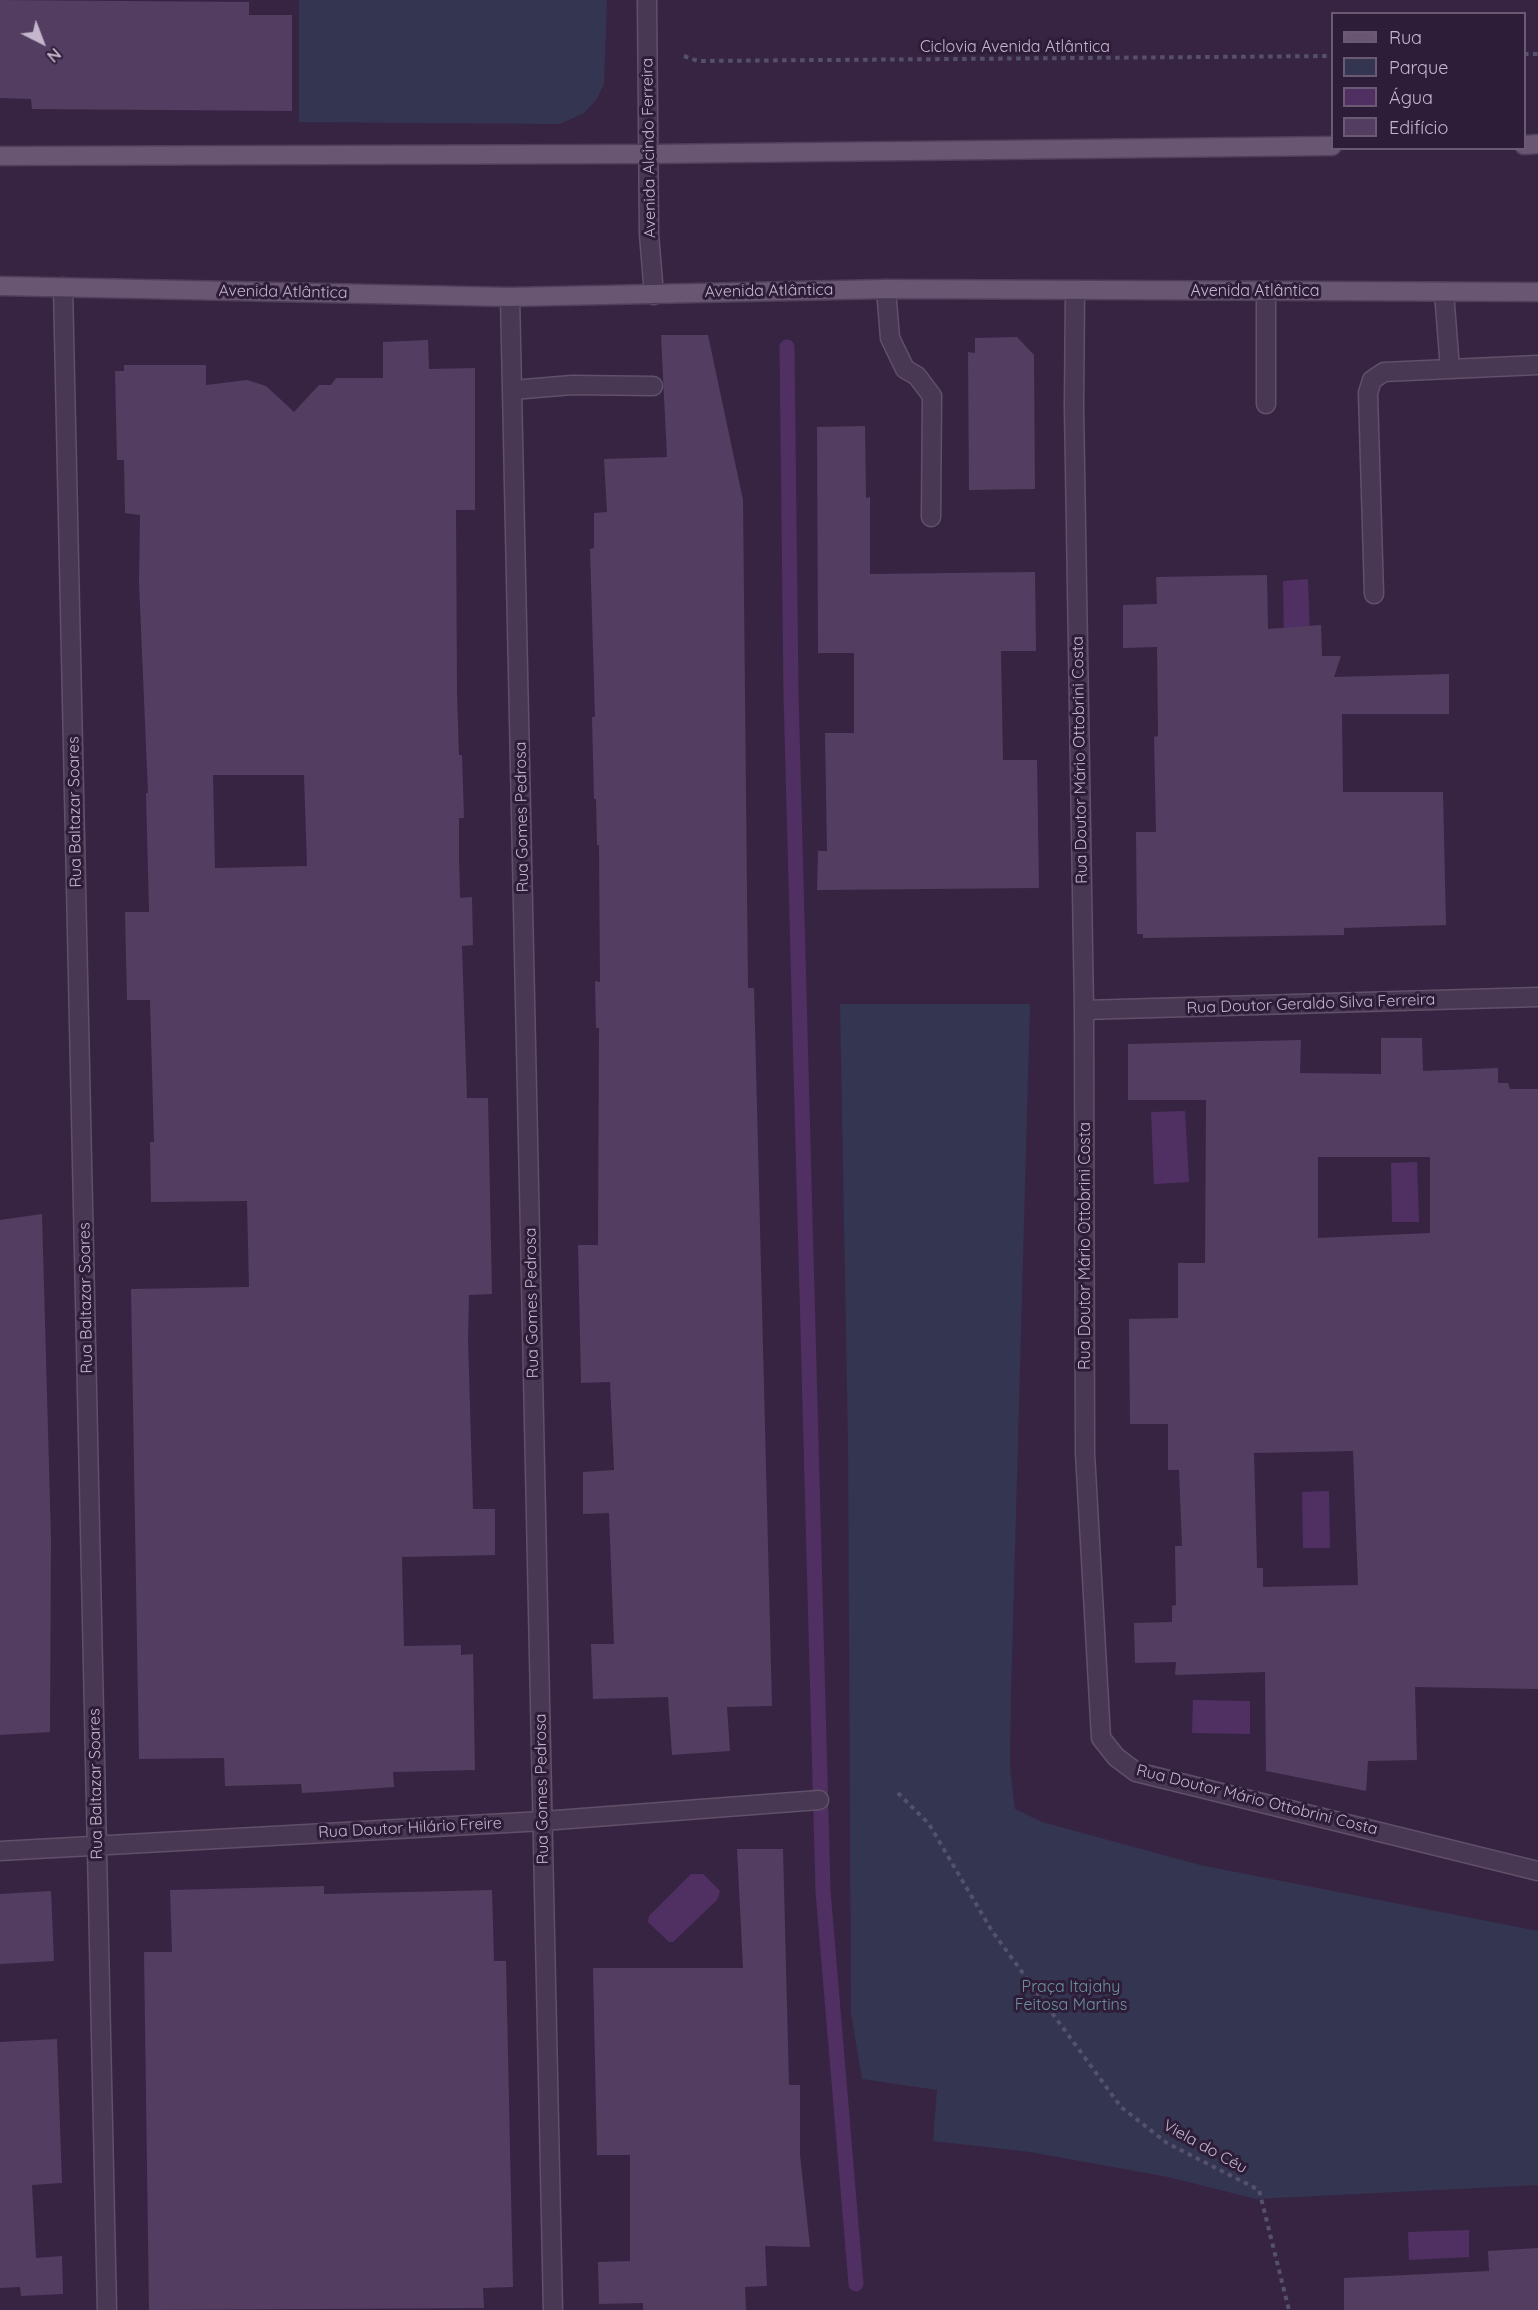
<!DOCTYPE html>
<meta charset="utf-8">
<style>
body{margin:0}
#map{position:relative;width:1538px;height:2310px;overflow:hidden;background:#372443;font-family:Quicksand,sans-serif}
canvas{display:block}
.legend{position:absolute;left:1331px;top:12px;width:195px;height:138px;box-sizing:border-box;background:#2e1d38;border:2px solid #6a5a74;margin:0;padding:8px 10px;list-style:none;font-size:18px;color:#c5b5cd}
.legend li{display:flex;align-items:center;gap:12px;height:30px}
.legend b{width:30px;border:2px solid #6a5a74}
.north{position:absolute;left:12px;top:12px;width:60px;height:60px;-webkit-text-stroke:4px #2e1d38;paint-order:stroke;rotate:138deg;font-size:16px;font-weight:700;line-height:24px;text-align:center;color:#c5b5cd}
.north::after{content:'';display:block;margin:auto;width:21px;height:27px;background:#c5b5cd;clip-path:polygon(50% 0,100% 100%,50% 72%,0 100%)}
</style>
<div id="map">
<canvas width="1538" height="2310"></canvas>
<ul class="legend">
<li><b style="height:8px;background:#685673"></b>Rua</li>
<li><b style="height:16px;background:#343551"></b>Parque</li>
<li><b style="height:16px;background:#503062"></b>Água</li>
<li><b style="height:16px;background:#533e61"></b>Edifício</li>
</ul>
<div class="north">N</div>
</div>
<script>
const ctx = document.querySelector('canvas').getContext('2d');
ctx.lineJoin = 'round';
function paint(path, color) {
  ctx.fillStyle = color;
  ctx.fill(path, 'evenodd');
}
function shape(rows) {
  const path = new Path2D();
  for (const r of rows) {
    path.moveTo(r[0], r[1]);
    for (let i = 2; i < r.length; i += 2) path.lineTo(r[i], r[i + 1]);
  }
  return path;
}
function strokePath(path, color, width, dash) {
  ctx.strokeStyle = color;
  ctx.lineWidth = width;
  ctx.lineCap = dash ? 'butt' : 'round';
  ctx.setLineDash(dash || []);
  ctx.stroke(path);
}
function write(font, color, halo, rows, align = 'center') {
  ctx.font = font + ' Quicksand,sans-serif';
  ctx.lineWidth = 6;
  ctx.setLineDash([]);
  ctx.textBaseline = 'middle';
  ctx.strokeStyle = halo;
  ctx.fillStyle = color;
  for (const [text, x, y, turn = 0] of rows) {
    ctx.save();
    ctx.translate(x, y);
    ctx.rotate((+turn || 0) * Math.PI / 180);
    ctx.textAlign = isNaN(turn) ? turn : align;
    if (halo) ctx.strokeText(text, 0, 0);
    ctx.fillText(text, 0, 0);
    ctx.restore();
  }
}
paint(shape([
 [299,0,607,0,604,84,596,100,584,113,560,124,299,122],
 [840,1004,1030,1004,1011,1695,1010,1767,1015,1809,1042,1822,1200,1865,1538,1931,1538,2185,1256,2199,1168,2177,1030,2152,933,2141,937,2090,862,2079,851,2013,848,1443]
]), '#343551');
paint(shape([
 [1308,579,1310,638,1284,640,1283,581],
 [1185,1111,1189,1182,1154,1184,1151,1112],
 [1417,1162,1419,1222,1392,1222,1391,1163],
 [1329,1491,1330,1548,1303,1548,1302,1492],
 [1193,1700,1250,1701,1250,1734,1192,1733],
 [691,1874,703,1874,720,1891,717,1900,673,1942,669,1942,648,1922,649,1916],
 [1469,2230,1469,2257,1409,2260,1408,2232]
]), '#503062');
strokePath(shape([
 [787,347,791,694,823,1891,856,2284]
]), '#503062', 15);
paint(shape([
 [0,0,249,2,249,15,292,15,292,111,32,109,31,99,0,98],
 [661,335,708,335,743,500,748,988,754,988,772,1706,727,1707,730,1751,672,1755,668,1697,593,1699,591,1644,614,1644,609,1513,583,1514,583,1472,614,1470,610,1382,581,1383,578,1245,598,1245,599,1028,596,1028,595,981,600,982,599,845,597,845,596,799,594,799,592,717,595,717,590,549,594,548,594,513,607,512,604,459,667,457],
 [1017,337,1034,355,1035,489,969,490,968,352,975,353,975,338],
 [428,340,429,369,475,368,475,510,456,510,457,694,459,755,462,755,464,818,459,818,459,856,460,898,472,897,473,945,462,946,467,1098,488,1098,492,1294,469,1295,468,1339,473,1509,495,1509,495,1555,402,1557,404,1646,461,1645,461,1655,473,1654,475,1770,393,1772,394,1787,322,1792,302,1793,301,1784,225,1786,224,1758,139,1759,131,1289,249,1287,247,1201,151,1202,150,1142,154,1142,150,1000,127,1000,125,912,149,912,146,793,148,793,139,582,140,515,125,513,124,460,117,460,115,371,124,371,124,365,206,365,206,385,247,380,266,386,294,412,319,385,331,385,336,378,383,378,383,342],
 [213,775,304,775,307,866,215,868],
 [865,426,866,498,870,497,870,574,1035,572,1036,651,1001,651,1003,760,1037,760,1039,888,817,890,818,851,827,851,825,733,854,733,854,653,818,653,817,427],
 [1267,575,1268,629,1321,625,1322,656,1341,656,1334,677,1449,674,1449,714,1342,714,1343,792,1443,792,1446,925,1344,928,1344,935,1143,938,1143,934,1137,934,1136,832,1156,832,1154,737,1158,736,1157,647,1123,648,1123,605,1157,604,1156,577],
 [1381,1038,1422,1038,1423,1071,1498,1068,1498,1083,1508,1083,1510,1089,1538,1089,1538,1689,1415,1687,1417,1760,1368,1761,1366,1791,1266,1771,1265,1672,1175,1675,1176,1662,1135,1663,1134,1623,1172,1622,1172,1606,1176,1605,1175,1546,1182,1546,1179,1470,1168,1470,1168,1424,1130,1424,1129,1319,1178,1318,1178,1263,1205,1263,1206,1100,1128,1100,1128,1044,1301,1040,1300,1073,1381,1074],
 [1318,1157,1430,1157,1430,1233,1318,1238],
 [1353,1451,1358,1585,1263,1587,1263,1568,1257,1568,1254,1453],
 [42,1214,51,1539,50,1732,0,1735,0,1220],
 [737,1849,783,1849,789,2085,800,2085,800,2155,810,2247,765,2246,767,2286,745,2287,746,2310,643,2310,643,2303,599,2304,598,2262,630,2261,630,2155,597,2155,593,1968,743,1968],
 [324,1886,324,1894,492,1890,494,1961,506,1961,513,2287,483,2288,484,2308,149,2310,144,1952,172,1952,170,1890],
 [51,1891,54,1961,0,1964,0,1894],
 [57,2039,62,2183,32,2185,36,2258,62,2256,63,2294,21,2296,20,2287,0,2288,0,2042],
 [1538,2248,1538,2310,1344,2310,1344,2278,1489,2271,1488,2251]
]), '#533e61');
const service = shape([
 [886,289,890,338,905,369,917,376,932,396,931,517],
 [1450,369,1538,365],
 [513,390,572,385,653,386],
 [1266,404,1266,291],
 [1374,594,1368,393,1372,380,1384,372,1450,369,1444,292]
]);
const minor = shape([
 [647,0,649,234,654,295],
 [63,287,107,2310],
 [1075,290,1074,407,1084,1010,1085,1453,1101,1738,1116,1757,1136,1772,1538,1871],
 [510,297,553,2310],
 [1084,1010,1538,997],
 [0,1851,543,1821,819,1800]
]);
const primary = shape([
 [1524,145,1538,144],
 [0,156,649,154,1332,146],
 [0,286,510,297,886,289,1538,292]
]);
strokePath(service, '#61506a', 21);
strokePath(minor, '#61506a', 21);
strokePath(primary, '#4f3f59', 21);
strokePath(shape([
 [1524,54,1538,54],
 [684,56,698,61,1332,56],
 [898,1793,929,1824,992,1931,1121,2107,1167,2143,1259,2190,1289,2310]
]), '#55506c', 4, [4.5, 4.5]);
strokePath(service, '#493853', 18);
strokePath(minor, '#493853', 18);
strokePath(primary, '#685673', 18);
write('16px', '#c5b5cd', '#2e1d38', [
 ["Ciclovia Avenida Atlântica",1015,47],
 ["Avenida Alcindo Ferreira",649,148,-91],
 ["Avenida Atlântica",769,291,-1],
 ["Avenida Atlântica",1255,291],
 ["Avenida Atlântica",283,292,1],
 ["Rua Doutor Mário Ottobrini Costa",1080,760,-91],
 ["Rua Baltazar Soares",75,812,-91],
 ["Rua Gomes Pedrosa",522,817,-91],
 ["Rua Doutor Geraldo Silva Ferreira",1311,1004,-2],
 ["Rua Doutor Mário Ottobrini Costa",1085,1246,-90],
 ["Rua Baltazar Soares",86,1298,-91],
 ["Rua Gomes Pedrosa",532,1303,-91],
 ["Rua Baltazar Soares",96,1784,-91],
 ["Rua Gomes Pedrosa",542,1789,-91],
 ["Rua Doutor Mário Ottobrini Costa",1257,1800,14],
 ["Rua Doutor Hilário Freire",410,1828,-3],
 ["Viela do Céu",1205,2147,29]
]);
write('16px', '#6b919f', '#2e1d38', [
 ["Praça Itajahy",1071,1987],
 ["Feitosa Martins",1071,2005]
]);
</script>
